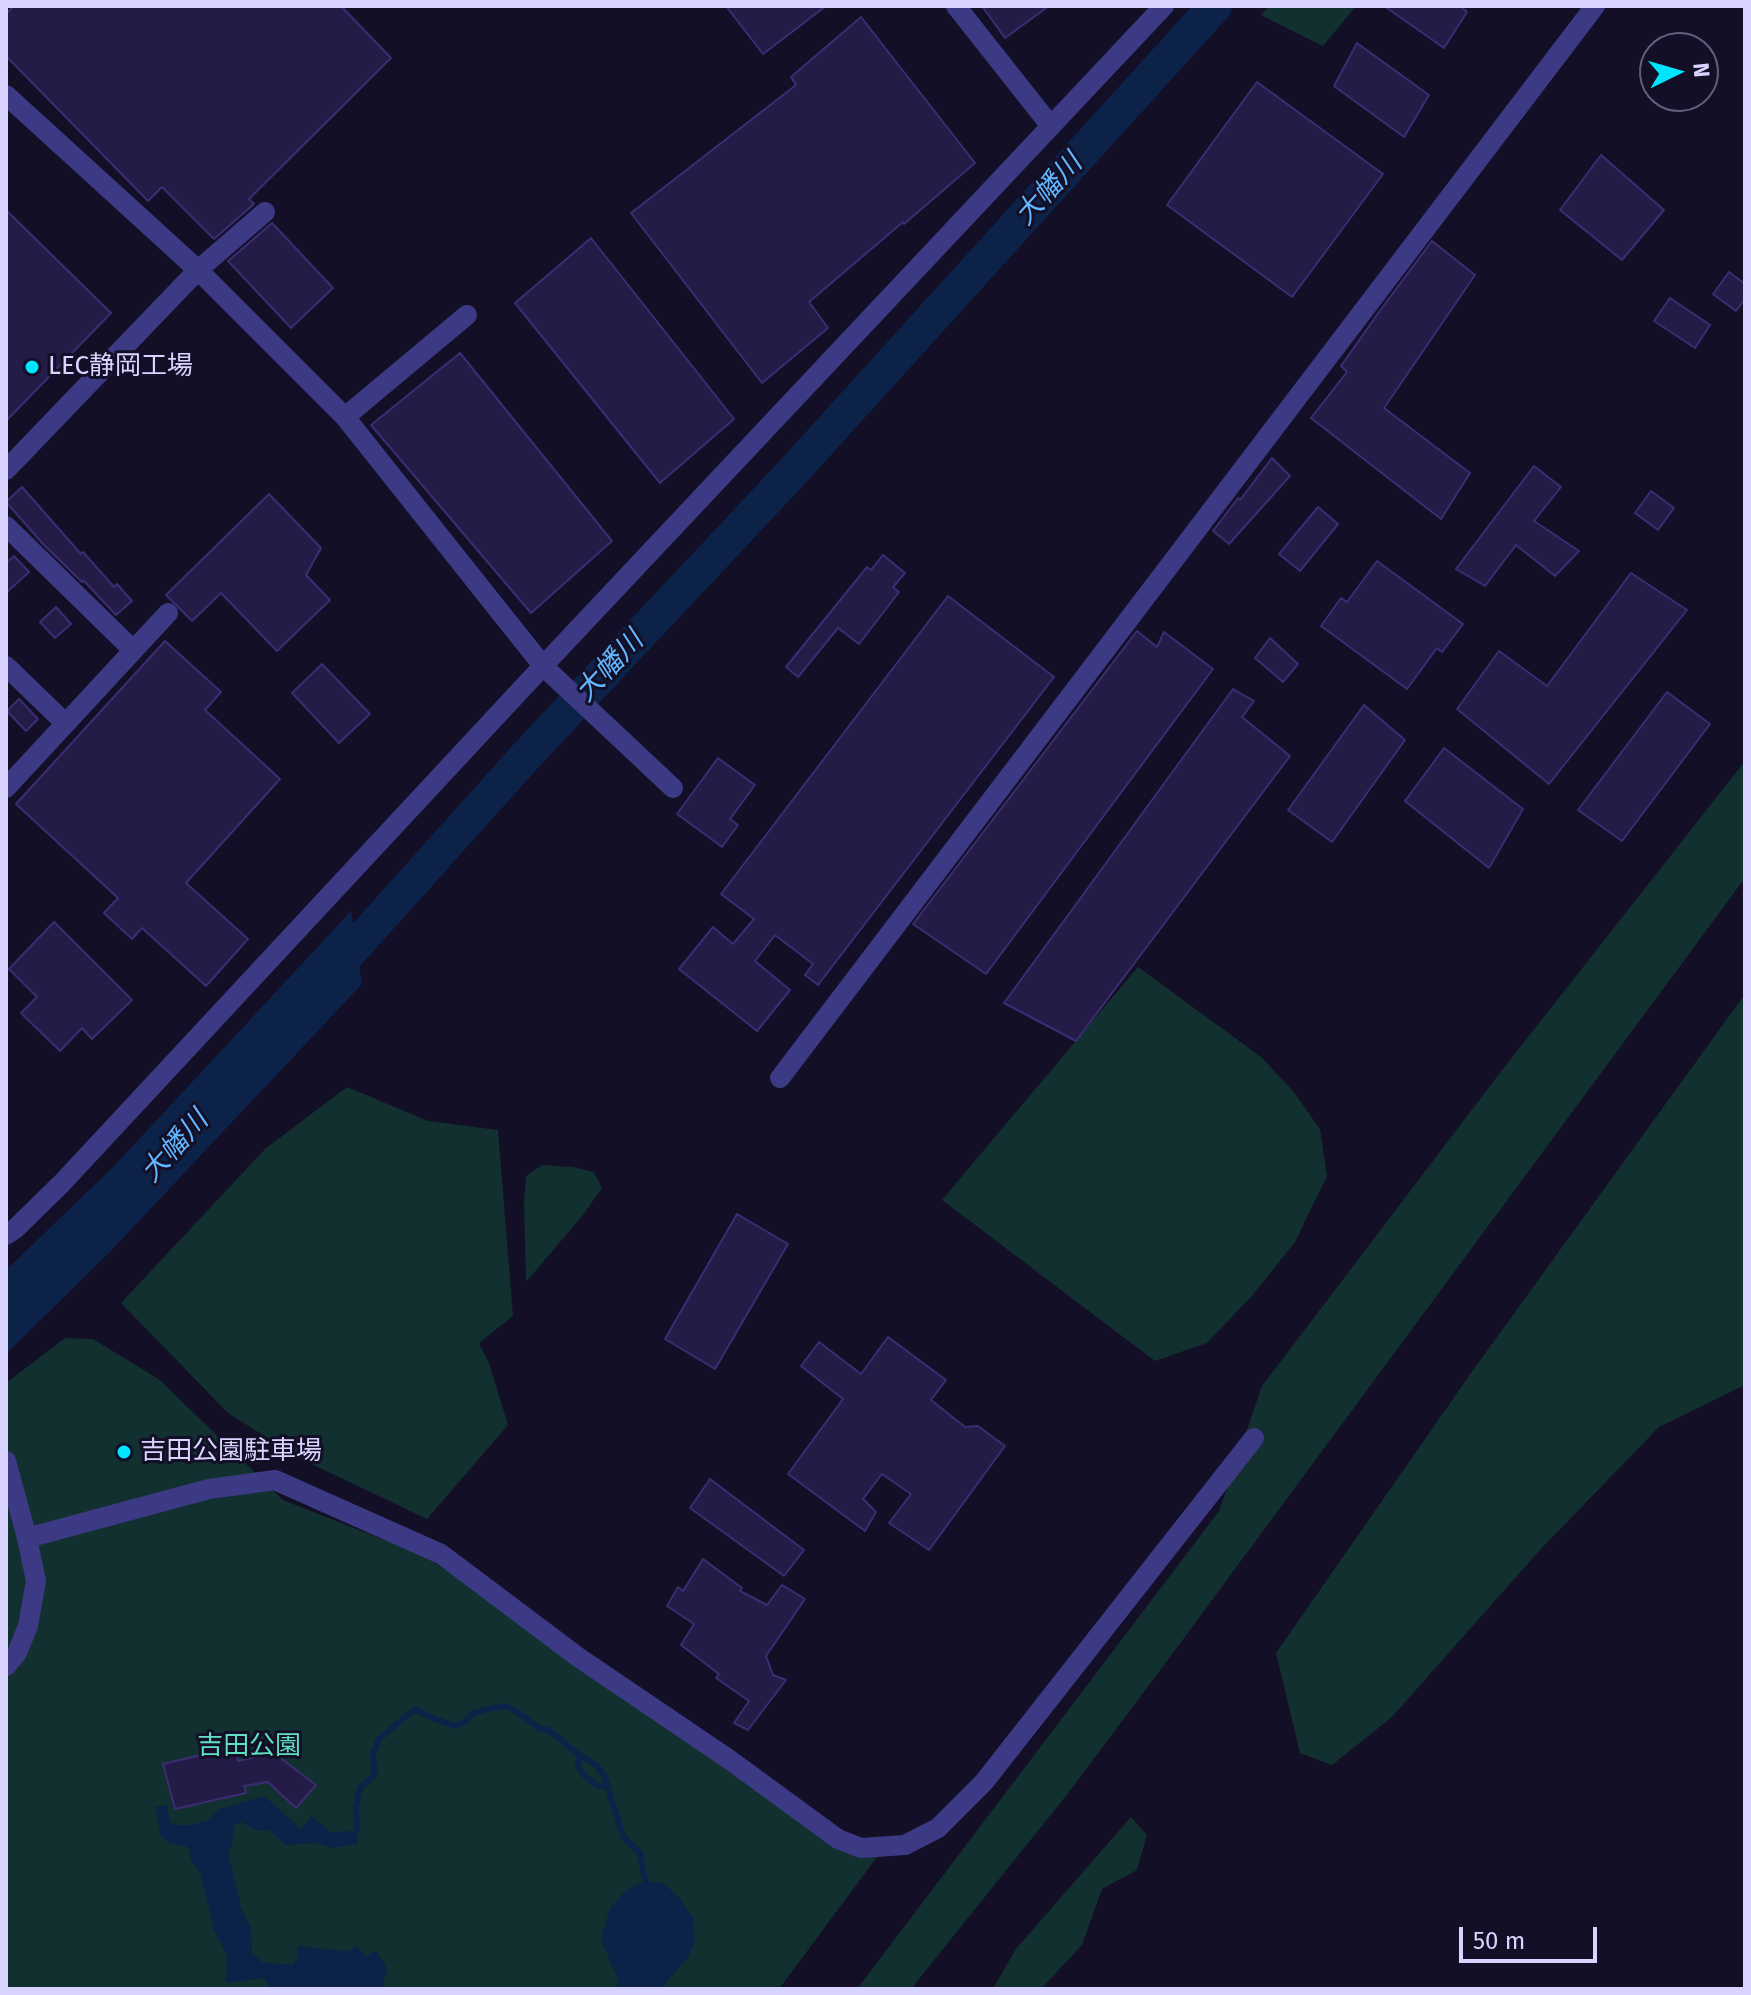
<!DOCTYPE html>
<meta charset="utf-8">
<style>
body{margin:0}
#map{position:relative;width:1751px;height:1995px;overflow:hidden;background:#130f26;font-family:"Fira Sans",sans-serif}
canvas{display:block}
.frame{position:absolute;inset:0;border:8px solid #d9d4ff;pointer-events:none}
.north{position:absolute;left:1639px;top:32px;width:80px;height:80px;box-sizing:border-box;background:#130f26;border:2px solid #625e7d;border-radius:50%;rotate:85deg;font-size:22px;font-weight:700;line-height:32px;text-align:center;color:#d9d4ff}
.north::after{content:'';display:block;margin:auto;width:28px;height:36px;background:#00e5ff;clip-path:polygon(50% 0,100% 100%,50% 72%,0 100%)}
.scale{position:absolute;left:1459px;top:1927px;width:138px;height:36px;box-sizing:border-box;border:4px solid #d9d4ff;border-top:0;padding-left:10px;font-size:24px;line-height:28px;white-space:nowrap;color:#d9d4ff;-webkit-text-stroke:6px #130f26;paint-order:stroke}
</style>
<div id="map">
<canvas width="1751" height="1995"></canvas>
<div class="frame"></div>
<div class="north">N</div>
<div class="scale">50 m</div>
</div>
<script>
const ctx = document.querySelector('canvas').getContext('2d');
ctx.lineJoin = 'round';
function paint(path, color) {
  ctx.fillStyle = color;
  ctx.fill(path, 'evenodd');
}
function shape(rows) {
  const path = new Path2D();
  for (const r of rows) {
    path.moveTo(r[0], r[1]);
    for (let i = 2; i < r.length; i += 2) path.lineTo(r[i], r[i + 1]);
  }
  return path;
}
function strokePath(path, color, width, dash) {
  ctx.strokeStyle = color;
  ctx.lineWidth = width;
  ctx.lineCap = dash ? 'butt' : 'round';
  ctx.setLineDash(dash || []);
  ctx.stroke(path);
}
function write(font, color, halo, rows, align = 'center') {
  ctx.font = font + ' "Fira Sans","Noto Sans JP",sans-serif';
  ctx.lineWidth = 6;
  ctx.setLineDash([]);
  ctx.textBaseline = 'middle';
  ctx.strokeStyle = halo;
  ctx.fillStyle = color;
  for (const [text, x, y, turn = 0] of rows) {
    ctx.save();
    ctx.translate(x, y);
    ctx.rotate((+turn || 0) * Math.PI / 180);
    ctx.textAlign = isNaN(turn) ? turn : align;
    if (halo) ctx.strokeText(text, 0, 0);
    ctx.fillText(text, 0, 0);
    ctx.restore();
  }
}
paint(shape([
 [1269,6,1356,6,1323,46,1261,15],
 [1745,761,1745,878,1170,1657,1069,1792,911,1989,857,1989,1219,1511,1262,1386,1499,1074],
 [1138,967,1261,1057,1293,1091,1320,1129,1327,1176,1295,1242,1251,1297,1207,1343,1155,1361,942,1200],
 [1745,994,1745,1385,1659,1427,1539,1551,1392,1717,1332,1765,1300,1753,1276,1653,1471,1373],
 [347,1087,428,1121,498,1130,513,1316,479,1343,489,1363,508,1425,427,1519,301,1459,228,1413,121,1303,265,1149],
 [542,1165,573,1167,594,1172,602,1188,583,1215,526,1282,524,1201,526,1176],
 [65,1338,93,1339,160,1380,283,1500,425,1556,877,1857,779,1989,6,1989,6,1383],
 [1131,1817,1147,1835,1137,1870,1102,1889,1082,1945,1041,1989,993,1989,1015,1950]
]), '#12302f');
paint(shape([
 [351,911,362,984,109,1253,6,1354,6,1270,114,1166],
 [264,1796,301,1829,312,1816,330,1832,357,1831,358,1844,330,1848,319,1843,286,1845,270,1831,255,1830,241,1822,234,1825,232,1844,228,1852,241,1907,251,1929,252,1952,261,1962,292,1965,298,1957,297,1946,347,1951,357,1946,365,1956,377,1951,388,1971,383,1981,387,1989,271,1989,263,1978,226,1983,227,1955,214,1930,200,1872,191,1860,189,1849,184,1845,171,1844,161,1837,155,1807,167,1805,170,1822,177,1825,193,1825,208,1820,217,1810],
 [645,1881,663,1883,680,1898,693,1918,695,1940,688,1957,661,1989,617,1989,618,1980,601,1939,610,1908,625,1891]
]), '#0c2248');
strokePath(shape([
 [579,1755,578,1765,582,1773,597,1786,607,1786],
 [357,1831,356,1808,360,1788,375,1774,373,1754,379,1739,415,1709,430,1717,455,1726,467,1720,472,1714,487,1709,507,1706,519,1713,540,1729,549,1730,579,1755,596,1765,605,1777,623,1837,640,1853,645,1881]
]), '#0c2248', 6);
strokePath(shape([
 [325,980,525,757,788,477,1215,6]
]), '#0c2248', 34);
const building = shape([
 [14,6,341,6,391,58,249,199,254,204,214,239,162,187,148,201,6,56,6,14,14,6],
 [726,6,826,6,763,54,726,6],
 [982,6,1049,6,1005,38,982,6],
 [1384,6,1460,6,1467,12,1444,48,1384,6],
 [861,17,975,163,904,224,903,222,809,302,828,328,762,383,631,213,796,85,791,77,861,17],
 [1357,43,1429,95,1404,137,1334,86,1357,43],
 [1257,82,1383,174,1292,297,1167,205,1257,82],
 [1601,155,1664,210,1622,260,1560,210,1601,155],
 [6,210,111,313,6,421,6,210],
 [272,223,333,288,291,328,228,261,272,223],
 [591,238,734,419,660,483,515,303,591,238],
 [1432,241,1475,275,1384,408,1470,473,1441,519,1311,418,1347,372,1341,366,1379,312,1432,241],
 [1729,272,1745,284,1745,299,1736,311,1713,294,1729,272],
 [1670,298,1710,325,1695,348,1654,321,1670,298],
 [460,353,612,541,531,613,371,425,460,353],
 [1272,458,1290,476,1229,544,1213,531,1238,498,1240,500,1272,458],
 [1534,466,1561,487,1534,521,1579,551,1555,576,1516,545,1485,586,1456,569,1534,466],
 [22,487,81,554,83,552,114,587,117,584,132,601,116,615,84,581,82,582,43,544,6,502,22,487],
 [1651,491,1674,508,1658,530,1635,513,1651,491],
 [269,494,321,548,306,575,330,600,277,651,221,593,192,621,166,595,269,494],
 [1318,507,1338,524,1300,571,1279,554,1318,507],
 [883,555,905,573,893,587,899,592,859,644,838,628,798,677,786,667,867,567,871,570,883,555],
 [14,556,29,572,6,593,6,563,14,556],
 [1377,561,1463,624,1442,652,1437,648,1407,689,1321,626,1341,598,1347,602,1377,561],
 [1631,573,1687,610,1549,784,1457,709,1499,651,1547,686,1631,573],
 [948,596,1054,677,818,985,805,975,813,964,775,935,755,961,790,990,757,1031,679,969,713,927,733,944,754,919,721,894,948,596],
 [56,607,71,624,55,638,40,622,56,607],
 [1137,631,1157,647,1164,632,1213,669,986,974,913,924,1137,631],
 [1270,638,1298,664,1283,682,1255,658,1270,638],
 [165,641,221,692,205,710,280,779,186,883,248,939,206,986,142,928,132,939,104,913,118,898,16,804,165,641],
 [322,664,370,714,339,743,292,693,322,664],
 [1233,689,1254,701,1242,717,1290,756,1076,1041,1004,1003,1233,689],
 [1667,692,1710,724,1622,841,1578,810,1667,692],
 [19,699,38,719,26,731,7,711,19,699],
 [1364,705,1405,740,1332,842,1288,810,1364,705],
 [1444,748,1523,809,1489,868,1405,801,1444,748],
 [718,758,755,785,730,819,738,825,722,847,677,814,718,758],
 [54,922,132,1000,92,1039,82,1028,60,1051,21,1013,37,997,9,969,54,922],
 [737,1214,788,1244,715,1369,665,1339,737,1214],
 [888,1337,946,1380,931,1400,965,1427,978,1426,1005,1446,929,1550,889,1523,911,1494,882,1474,863,1499,876,1512,865,1531,788,1474,843,1399,801,1366,819,1342,861,1374,888,1337],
 [710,1479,804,1550,784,1576,690,1508,710,1479],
 [703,1559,742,1588,740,1591,767,1605,782,1585,805,1599,766,1656,773,1675,786,1680,748,1730,734,1723,749,1701,716,1678,719,1674,681,1645,694,1624,667,1606,678,1587,683,1591,703,1559],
 [226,1749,227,1755,237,1754,238,1761,274,1753,316,1785,296,1808,268,1782,244,1786,246,1793,175,1809,163,1764,226,1749]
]);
paint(building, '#241b47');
strokePath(building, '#3b2d73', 2);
strokePath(shape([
 [956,6,1050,125],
 [6,95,198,270,345,417,543,666,673,788],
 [345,417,467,315],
 [6,470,198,270,265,212],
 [6,526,133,650],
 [6,666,65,723],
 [6,788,168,613],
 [780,1078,1595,6],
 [6,1235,15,1229,62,1183,543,666,1164,6],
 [6,1461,27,1538,36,1581,28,1626,17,1653,6,1666],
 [27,1538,209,1489,275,1480,441,1554,578,1657,730,1760,838,1839,861,1848,905,1845,938,1828,984,1782,1254,1438]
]), '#3d3a85', 20);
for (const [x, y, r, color] of [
 [32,367,8,"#00e5ff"],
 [124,1452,8,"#00e5ff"]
]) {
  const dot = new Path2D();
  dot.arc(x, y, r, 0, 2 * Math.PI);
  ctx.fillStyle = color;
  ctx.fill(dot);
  strokePath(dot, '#130f26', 3);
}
write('26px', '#d9d4ff', '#130f26', [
 ["LEC静岡工場",48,367],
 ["吉田公園駐車場",140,1452]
], 'left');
write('26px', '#5fe0c0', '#130f26', [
 ["吉田公園",249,1747]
]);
write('italic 28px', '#62b6ff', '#130f26', [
 ["大幡川",1049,190,-48],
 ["大幡川",610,667,-47],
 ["大幡川",175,1147,-48]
]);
</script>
